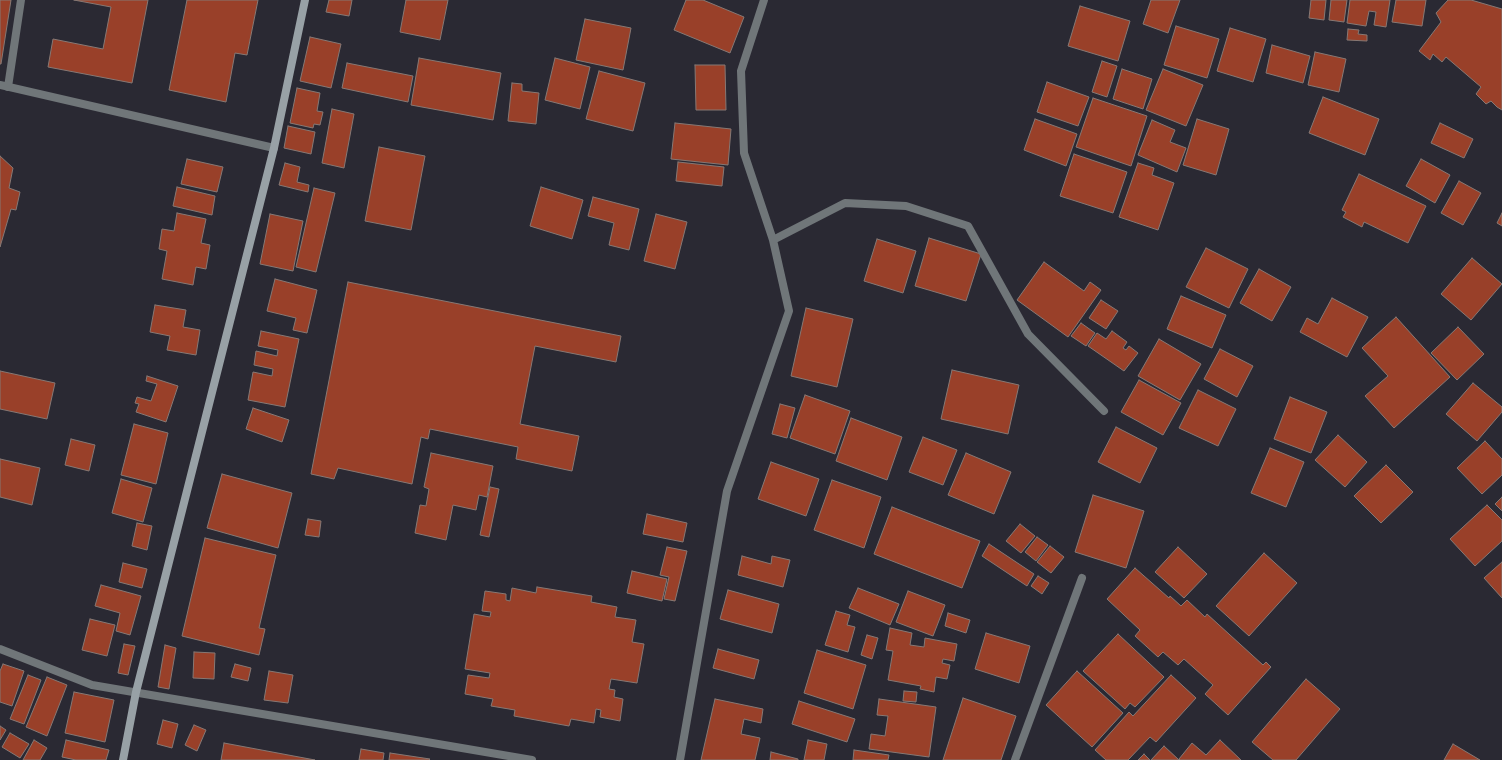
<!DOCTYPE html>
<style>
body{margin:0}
canvas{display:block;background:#2a2933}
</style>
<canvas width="1502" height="760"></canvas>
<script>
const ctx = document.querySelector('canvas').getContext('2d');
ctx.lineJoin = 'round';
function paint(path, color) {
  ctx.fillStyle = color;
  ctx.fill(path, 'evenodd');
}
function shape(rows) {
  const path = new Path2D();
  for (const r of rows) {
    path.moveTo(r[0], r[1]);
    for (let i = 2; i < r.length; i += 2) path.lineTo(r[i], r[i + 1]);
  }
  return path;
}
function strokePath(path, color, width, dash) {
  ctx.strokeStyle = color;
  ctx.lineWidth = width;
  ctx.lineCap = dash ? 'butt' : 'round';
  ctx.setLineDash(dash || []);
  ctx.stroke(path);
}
const building = shape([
 [0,0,11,0,1,64,0,64,0,0],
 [74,0,148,0,132,83,48,67,53,39,103,49,111,7,74,0],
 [187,0,258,0,247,55,235,53,226,102,169,90,187,0],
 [329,0,352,0,349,16,326,12,329,0],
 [406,0,448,0,440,40,400,32,406,0],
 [686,0,703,0,744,17,730,53,674,30,686,0],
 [1151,0,1180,0,1168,33,1143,24,1151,0],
 [1311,0,1326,0,1324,20,1309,18,1311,0],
 [1331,0,1347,0,1344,22,1329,20,1331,0],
 [1350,0,1390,0,1386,27,1374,25,1376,12,1369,11,1366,26,1347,23,1350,0],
 [1396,0,1426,0,1422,26,1392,22,1396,0],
 [1448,0,1471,0,1502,9,1502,110,1497,107,1491,101,1486,104,1476,94,1481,87,1446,57,1442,62,1433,54,1430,60,1419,51,1441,22,1436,13,1448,0],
 [1080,6,1130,21,1118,61,1068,46,1080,6],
 [585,19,631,28,623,70,576,60,585,19],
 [1176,26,1219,39,1207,78,1164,65,1176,26],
 [1230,28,1266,39,1253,82,1217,71,1230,28],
 [1348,29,1359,30,1358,34,1367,35,1367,41,1347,40,1348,29],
 [310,37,341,44,331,88,300,81,310,37],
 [1272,45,1310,56,1303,83,1266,73,1272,45],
 [1315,52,1346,59,1339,92,1308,85,1315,52],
 [419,58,501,73,493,120,411,105,419,58],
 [555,58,590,67,580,109,545,100,555,58],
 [1102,61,1117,66,1107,97,1092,92,1102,61],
 [347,63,413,76,408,102,342,88,347,63],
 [695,65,725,65,726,110,696,110,695,65],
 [1122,69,1152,79,1143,109,1113,99,1122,69],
 [1163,69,1203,85,1186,126,1146,110,1163,69],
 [599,71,645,83,633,131,586,119,599,71],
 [1047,82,1089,97,1078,126,1037,112,1047,82],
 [512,83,522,84,522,91,539,93,536,124,508,121,512,83],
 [297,88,320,93,317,111,323,112,320,125,314,124,313,128,290,123,297,88],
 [1323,97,1379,119,1365,155,1309,133,1323,97],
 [1093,98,1147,116,1131,166,1076,147,1093,98],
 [332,109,354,114,344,168,322,163,332,109],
 [1035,119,1077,134,1066,166,1024,150,1035,119],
 [1197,119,1229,129,1216,175,1183,165,1197,119],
 [1152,120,1175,130,1170,142,1186,148,1177,172,1138,155,1152,120],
 [675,123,731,129,728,165,671,159,675,123],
 [1440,123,1473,139,1464,158,1431,143,1440,123],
 [288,126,315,132,311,154,284,148,288,126],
 [379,147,425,156,411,230,365,221,379,147],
 [1074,154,1127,172,1113,213,1060,196,1074,154],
 [0,156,13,168,9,188,20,192,16,210,11,209,0,247,0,156],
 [187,159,223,167,217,192,181,184,187,159],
 [1421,159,1450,175,1435,203,1406,186,1421,159],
 [678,162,724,167,722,186,676,181,678,162],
 [285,163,300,167,297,182,309,185,308,192,279,185,285,163],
 [1138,163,1154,168,1152,175,1174,183,1158,230,1119,217,1138,163],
 [1359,174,1426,206,1408,243,1364,222,1362,227,1343,217,1346,212,1342,210,1359,174],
 [1459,181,1481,193,1463,225,1441,213,1459,181],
 [177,187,215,196,212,215,173,206,177,187],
 [541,187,583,200,572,239,530,226,541,187],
 [314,188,335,193,316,272,296,267,314,188],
 [593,197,639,209,629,250,609,245,614,223,588,216,593,197],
 [177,213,206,219,201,243,210,245,206,269,196,267,193,285,162,279,167,251,159,249,162,229,174,231,177,213],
 [1502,213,1502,226,1497,223,1502,213],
 [270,214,303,221,293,271,260,264,270,214],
 [656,214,687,222,675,269,644,261,656,214],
 [929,238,981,254,966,301,915,286,929,238],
 [877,239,916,251,903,293,864,281,877,239],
 [1206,248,1248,269,1229,308,1186,287,1206,248],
 [1472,258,1502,284,1471,320,1441,294,1472,258],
 [1044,262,1084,291,1090,282,1101,290,1068,337,1017,300,1044,262],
 [1259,269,1291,287,1272,321,1240,303,1259,269],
 [275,279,317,290,307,333,293,330,296,318,267,311,275,279],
 [348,282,621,336,616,362,535,346,520,424,579,436,572,471,516,459,518,447,430,429,428,439,421,437,412,484,338,468,334,479,311,474,348,282],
 [1181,296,1226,315,1212,348,1167,329,1181,296],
 [1332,298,1368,317,1347,357,1300,332,1307,318,1318,324,1332,298],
 [1101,300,1118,311,1106,329,1089,318,1101,300],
 [155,305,186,310,183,327,200,330,196,355,167,350,170,336,150,332,155,305],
 [806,308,853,319,837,387,791,376,806,308],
 [1396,317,1450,377,1394,428,1365,396,1388,376,1362,348,1396,317],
 [1081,323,1095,333,1086,346,1071,336,1081,323],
 [1458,327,1484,354,1457,380,1431,353,1458,327],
 [261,331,299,339,285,407,248,400,253,372,272,376,273,369,254,365,256,351,277,356,278,350,258,346,261,331],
 [1112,331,1127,342,1123,348,1126,350,1129,346,1138,353,1124,371,1088,346,1097,333,1106,339,1112,331],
 [1159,339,1201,364,1180,400,1138,376,1159,339],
 [1220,349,1253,366,1237,397,1204,379,1220,349],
 [952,370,1019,385,1008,434,941,419,952,370],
 [0,371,55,383,47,419,0,409,0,371],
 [147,376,178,386,166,422,136,412,139,404,135,403,137,397,151,401,157,384,146,381,147,376],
 [1139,380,1181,403,1163,435,1121,412,1139,380],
 [1473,383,1502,407,1502,412,1477,441,1446,414,1473,383],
 [1198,390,1236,409,1218,446,1179,428,1198,390],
 [805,395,850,411,835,454,790,438,805,395],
 [1290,397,1327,412,1311,453,1274,439,1290,397],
 [780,404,795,408,787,438,772,434,780,404],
 [253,408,289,420,282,442,246,429,253,408],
 [851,418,902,437,887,480,836,461,851,418],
 [134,424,168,433,156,484,121,475,134,424],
 [1116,427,1157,448,1140,483,1098,462,1116,427],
 [1338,435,1367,462,1345,487,1315,460,1338,435],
 [923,437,957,450,943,485,909,472,923,437],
 [71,439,95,445,89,471,65,465,71,439],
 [1485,441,1502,459,1502,475,1482,494,1457,468,1485,441],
 [1270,448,1304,462,1286,507,1251,493,1270,448],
 [431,453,493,466,487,497,479,495,476,510,453,505,446,540,415,533,420,505,426,506,429,489,424,487,431,453],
 [966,453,1011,472,994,514,948,495,966,453],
 [0,459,40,468,32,505,0,497,0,459],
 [771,462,819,479,806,516,758,499,771,462],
 [1386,465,1413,492,1381,523,1354,496,1386,465],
 [222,474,292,493,278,548,207,528,222,474],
 [121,479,152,488,143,522,112,513,121,479],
 [832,480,881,497,864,548,814,530,832,480],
 [490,487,499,489,489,537,480,535,490,487],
 [1093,495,1144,511,1126,568,1075,552,1093,495],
 [1502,497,1502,511,1495,504,1502,497],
 [1487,505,1502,520,1502,541,1475,566,1450,539,1487,505],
 [892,507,980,541,962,588,874,554,892,507],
 [647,514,687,523,683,542,643,534,647,514],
 [308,519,321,521,319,537,305,535,308,519],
 [137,523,152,526,147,550,132,546,137,523],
 [1020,524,1035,536,1021,553,1006,541,1020,524],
 [1037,537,1048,545,1036,561,1025,552,1037,537],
 [205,538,276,555,259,628,265,629,259,655,182,636,205,538],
 [989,544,1034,574,1027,586,982,556,989,544],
 [1050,546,1064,557,1051,573,1037,562,1050,546],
 [667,547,687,551,675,601,664,599,669,577,660,575,667,547],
 [1178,547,1207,574,1184,598,1155,572,1178,547],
 [1264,553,1297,583,1249,636,1216,606,1264,553],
 [742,556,771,564,772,556,790,560,783,587,738,575,742,556],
 [1502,562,1502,598,1484,578,1502,562],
 [123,563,147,569,142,588,119,582,123,563],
 [1135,568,1169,598,1170,596,1181,606,1187,600,1205,617,1207,614,1263,665,1266,662,1271,667,1228,715,1205,694,1213,685,1184,659,1178,665,1163,652,1158,657,1135,636,1140,630,1107,599,1135,568],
 [632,571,667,579,662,601,627,593,632,571],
 [1038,576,1049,583,1042,594,1031,586,1038,576],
 [101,585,141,596,130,635,116,631,120,613,95,606,101,585],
 [537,587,592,596,591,602,617,607,615,617,636,620,632,642,644,644,637,683,611,679,609,689,615,690,614,697,623,699,620,721,600,717,601,710,596,709,594,723,571,719,569,726,514,716,515,710,491,706,493,699,465,694,468,675,489,678,490,673,465,669,474,614,490,617,491,612,482,611,485,591,506,594,506,600,510,601,512,588,536,593,537,587],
 [858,588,899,604,890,625,849,608,858,588],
 [728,590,779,604,772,633,720,619,728,590],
 [908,591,945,605,933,636,896,622,908,591],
 [836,611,850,615,847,625,855,627,848,652,825,645,836,611],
 [948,613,970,620,966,633,945,626,948,613],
 [90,619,115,625,107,656,82,650,90,619],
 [890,628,912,633,910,645,924,647,925,638,957,644,954,661,943,659,942,663,950,665,947,679,936,677,934,692,920,689,921,686,888,680,893,651,886,650,890,628],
 [986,633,1030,646,1019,683,975,669,986,633],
 [1118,634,1164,677,1135,707,1130,703,1125,709,1083,671,1118,634],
 [867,635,878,638,872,659,861,655,867,635],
 [124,644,135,646,128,675,118,673,124,644],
 [165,645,176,648,169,689,158,687,165,645],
 [718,649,759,660,754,679,713,668,718,649],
 [817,650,866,665,853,709,804,693,817,650],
 [194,652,215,653,214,679,193,678,194,652],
 [3,664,24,671,12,706,0,702,0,671,3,664],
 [235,664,251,668,248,681,231,677,235,664],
 [269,671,293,675,288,703,264,700,269,671],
 [1077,671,1123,713,1092,747,1046,705,1077,671],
 [28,675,41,680,24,724,10,719,28,675],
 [1171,675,1196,698,1156,742,1150,737,1128,760,1106,760,1095,750,1129,712,1133,716,1171,675],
 [47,677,67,685,47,736,26,727,47,677],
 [1306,679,1340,709,1296,760,1273,760,1252,742,1306,679],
 [904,691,917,692,916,702,903,701,904,691],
 [74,692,114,700,105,742,65,733,74,692],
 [963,698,1016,716,1001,760,943,760,963,698],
 [715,699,763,709,761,723,744,719,741,734,760,738,755,760,701,760,715,699],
 [879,699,936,707,929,757,869,749,871,734,885,736,888,716,877,715,879,699],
 [799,701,855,719,847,742,792,724,799,701],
 [163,720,178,724,172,748,157,744,163,720],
 [194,725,206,730,197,751,185,745,194,725],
 [0,726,6,730,0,740,0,726],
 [10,733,29,744,20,758,2,747,10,733],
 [34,740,47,748,40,760,23,760,34,740],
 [66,740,109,750,106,760,76,760,62,757,66,740],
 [808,740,827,744,824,760,804,760,808,740],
 [1220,740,1241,760,1180,760,1179,759,1192,743,1206,755,1220,740],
 [224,743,315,760,221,760,224,743],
 [1453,744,1480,760,1444,760,1453,744],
 [1164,746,1179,760,1151,760,1164,746],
 [361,749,384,753,383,760,359,760,361,749],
 [854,750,889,755,888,760,853,760,854,750],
 [771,752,798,759,798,760,770,760,771,752],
 [390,753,430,759,429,760,389,760,390,753],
 [1144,754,1150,760,1138,760,1144,754]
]);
paint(building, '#994029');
strokePath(building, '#867874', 1);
strokePath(shape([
 [0,85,274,148],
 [8,87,21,0],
 [773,240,845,203,906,206,968,226,1028,334,1104,411],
 [0,649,92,685,532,760],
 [680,760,727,491,789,311,773,240,744,153,741,71,764,0],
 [1015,760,1082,578]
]), '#707679', 8);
strokePath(shape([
 [123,760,136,692,274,148,305,0]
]), '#98a1a6', 8);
</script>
